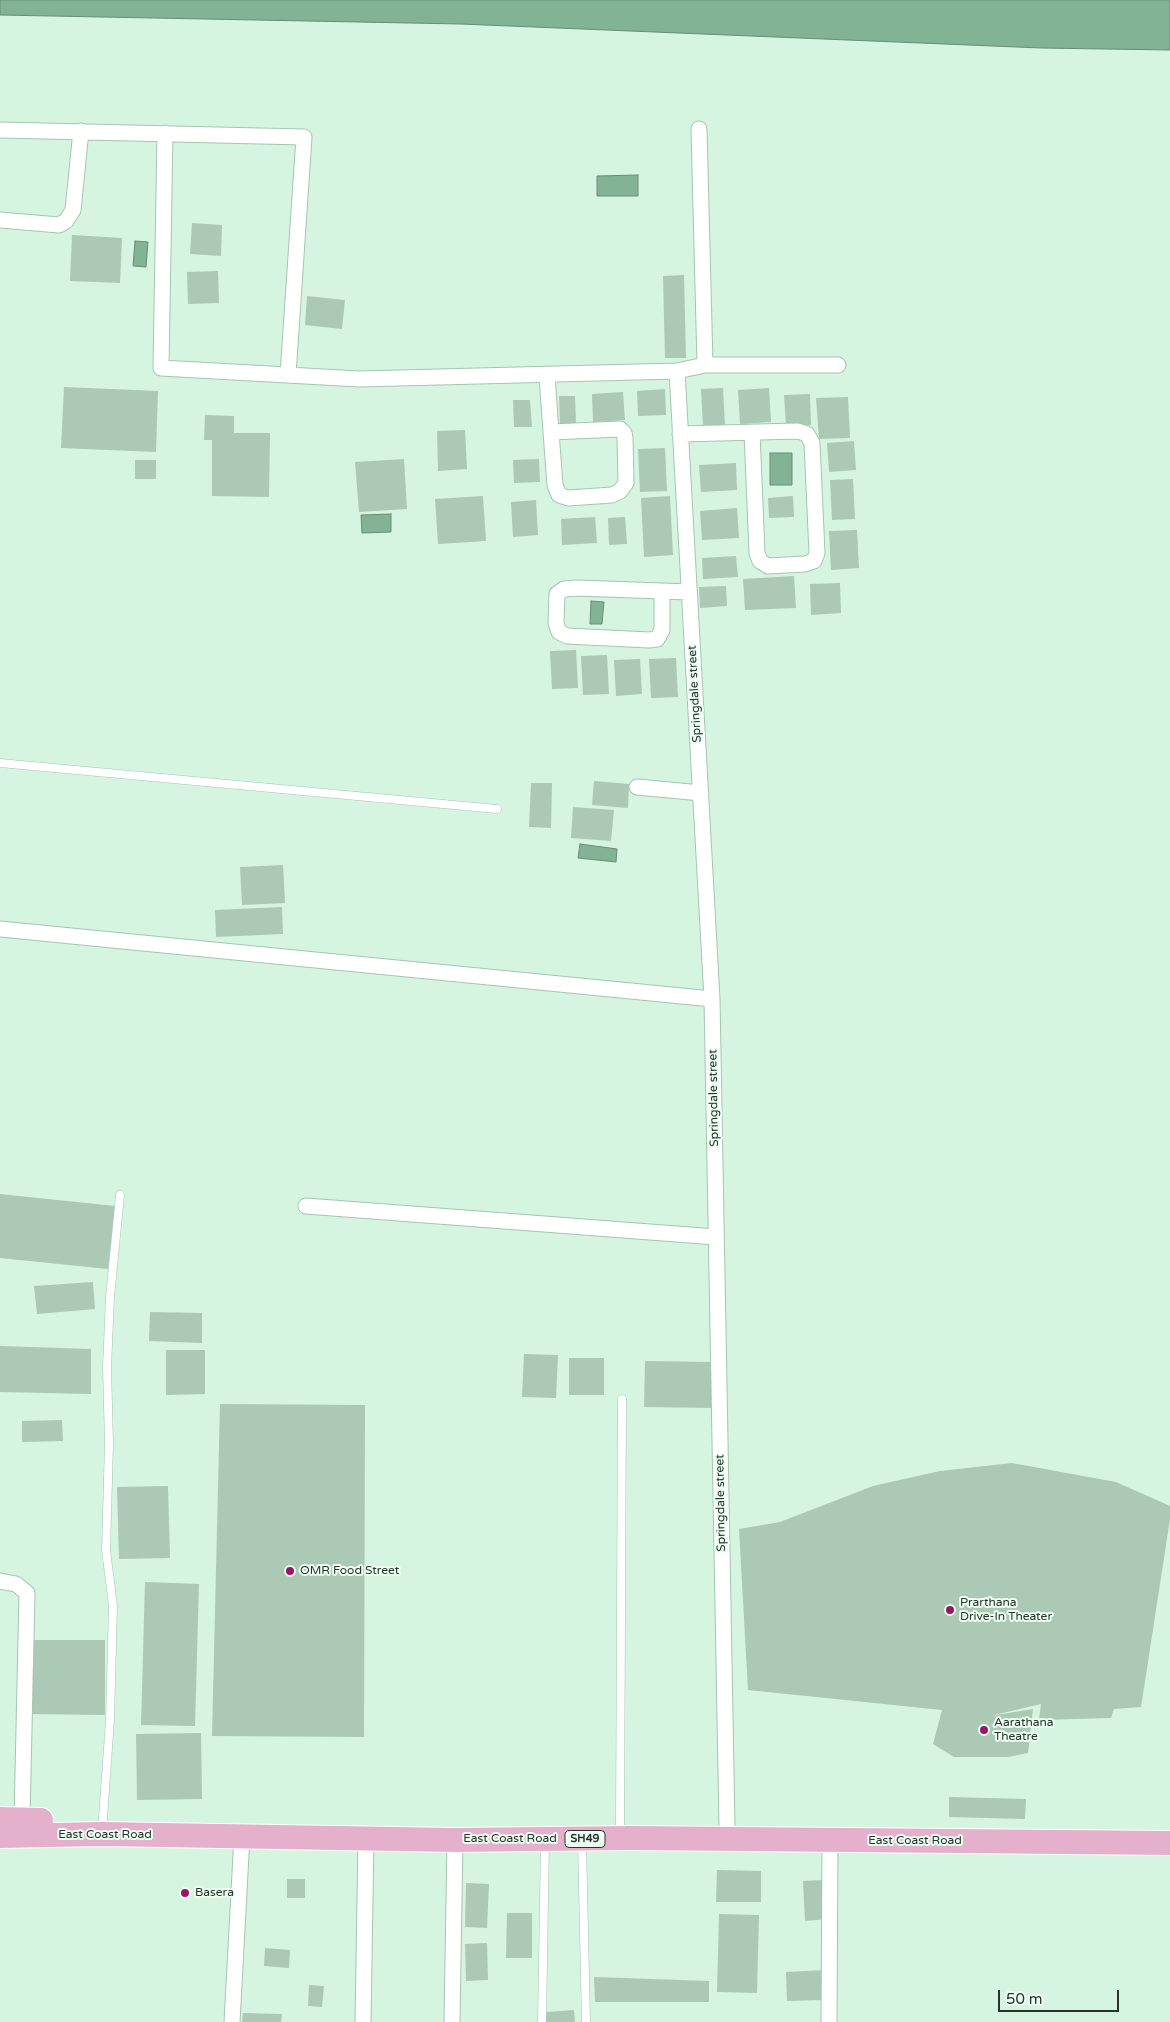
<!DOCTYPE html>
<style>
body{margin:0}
#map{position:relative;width:1170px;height:2022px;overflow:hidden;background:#d5f5e0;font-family:"Varela Round",sans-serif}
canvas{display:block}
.scale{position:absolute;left:998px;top:1990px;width:121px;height:22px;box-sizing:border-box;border:2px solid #27332b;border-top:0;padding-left:6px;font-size:15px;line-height:18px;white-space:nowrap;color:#27332b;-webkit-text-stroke:4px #ecfff2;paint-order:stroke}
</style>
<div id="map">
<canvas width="1170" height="2022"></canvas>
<div class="scale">50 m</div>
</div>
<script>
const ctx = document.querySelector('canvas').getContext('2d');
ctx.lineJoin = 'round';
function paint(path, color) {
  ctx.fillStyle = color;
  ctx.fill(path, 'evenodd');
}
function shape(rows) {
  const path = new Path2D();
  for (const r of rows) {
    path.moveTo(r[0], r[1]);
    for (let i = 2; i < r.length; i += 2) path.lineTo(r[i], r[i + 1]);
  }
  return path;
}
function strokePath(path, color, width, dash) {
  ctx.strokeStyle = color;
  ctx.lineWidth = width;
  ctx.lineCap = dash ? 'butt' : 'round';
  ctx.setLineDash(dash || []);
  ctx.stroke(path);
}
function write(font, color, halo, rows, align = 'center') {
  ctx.font = font + ' "Varela Round",sans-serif';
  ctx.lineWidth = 4;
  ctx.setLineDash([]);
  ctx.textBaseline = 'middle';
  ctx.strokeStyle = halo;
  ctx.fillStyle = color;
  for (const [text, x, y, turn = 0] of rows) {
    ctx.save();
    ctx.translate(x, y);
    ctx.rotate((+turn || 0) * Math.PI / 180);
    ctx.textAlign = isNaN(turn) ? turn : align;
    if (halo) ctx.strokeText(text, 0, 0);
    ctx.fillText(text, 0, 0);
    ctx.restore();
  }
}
const water = shape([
 [0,0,1170,0,1170,50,1041,48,461,24,0,15,0,0],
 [638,175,638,196,597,196,597,176,638,175],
 [135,241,148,242,146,267,133,266,135,241],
 [770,453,792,453,792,485,770,485,770,453],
 [391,514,391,532,362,533,361,515,391,514],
 [591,601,604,602,602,624,590,624,591,601],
 [580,844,617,849,616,862,578,858,580,844]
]);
paint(water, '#83b395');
strokePath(water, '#678d75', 1);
paint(shape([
 [192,223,222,225,221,256,190,254],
 [72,235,122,238,120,283,70,281],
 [218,271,219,303,188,304,187,272],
 [684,275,686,358,665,358,663,276],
 [307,296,345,300,342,329,305,325],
 [64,387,158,391,156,452,61,448],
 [723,388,725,426,703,427,701,389],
 [769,388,771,422,740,424,738,390],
 [665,389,666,415,638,416,637,391],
 [623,392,625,420,593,422,592,394],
 [810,394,811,425,786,426,784,395],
 [559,396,575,396,576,424,560,425],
 [848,397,850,438,819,439,816,398],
 [513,400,530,400,532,427,514,427],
 [205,415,234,416,234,433,270,433,269,497,212,496,212,440,204,440],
 [465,430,467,469,438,471,437,431],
 [854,441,856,470,829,472,827,443],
 [665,448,667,491,640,492,638,449],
 [404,459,407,509,359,512,355,462],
 [539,459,540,482,514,483,513,460],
 [135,460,156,460,156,479,135,479],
 [736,463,737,490,701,492,699,465],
 [853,479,855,519,832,520,830,480],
 [483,496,486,541,438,544,435,499],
 [670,496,673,555,644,557,641,498],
 [793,496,794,517,769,518,768,498],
 [536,500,538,535,513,537,511,502],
 [737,508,739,538,702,540,700,511],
 [595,517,597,543,562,545,561,519],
 [625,517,627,544,609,545,608,518],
 [857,530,859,568,831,570,829,531],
 [736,556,738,577,703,579,702,558],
 [794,576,796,608,745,610,743,579],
 [840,583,841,613,811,615,810,584],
 [726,586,727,606,700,608,699,587],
 [576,650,578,688,552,689,550,651],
 [607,655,609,694,583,695,581,656],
 [676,658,678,697,651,698,649,659],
 [640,659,642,694,616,696,614,660],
 [594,781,629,784,628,808,592,805],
 [531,783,552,783,551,828,529,827],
 [573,807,614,810,611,841,571,838],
 [283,865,285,903,242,905,240,867],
 [282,907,283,934,216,937,215,910],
 [0,1194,115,1206,108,1269,0,1258],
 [93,1282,95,1309,37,1314,34,1286],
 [150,1312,202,1313,202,1343,149,1341],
 [0,1346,91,1349,91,1394,0,1392],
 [166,1350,205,1350,205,1394,166,1395],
 [524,1354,558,1355,556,1398,522,1397],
 [569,1358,604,1358,604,1395,569,1395],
 [645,1361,715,1362,714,1408,644,1407],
 [220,1404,365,1405,364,1737,212,1736],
 [62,1420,63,1441,22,1442,22,1421],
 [1012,1463,1116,1482,1170,1506,1170,1519,1141,1707,1114,1709,1111,1718,1039,1720,1041,1704,990,1716,1033,1709,1028,1753,1008,1757,954,1757,933,1744,942,1710,748,1690,739,1529,780,1522,873,1486,940,1471],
 [168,1486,170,1558,119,1559,117,1487],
 [145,1582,199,1584,195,1726,141,1725],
 [31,1640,105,1640,105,1715,30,1714],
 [201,1733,202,1799,137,1800,136,1734],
 [949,1797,1026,1799,1025,1819,949,1817],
 [717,1870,761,1871,761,1902,716,1902],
 [287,1879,305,1879,305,1898,287,1898],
 [826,1880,829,1919,805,1921,803,1881],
 [466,1883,489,1884,487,1928,465,1927],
 [507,1913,532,1913,532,1958,506,1958],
 [719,1914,759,1915,757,1993,717,1992],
 [487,1943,488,1980,466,1981,465,1944],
 [265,1948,290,1950,289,1968,264,1966],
 [825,1970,826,2000,787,2001,786,1972],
 [594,1977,709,1981,709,2002,595,2002],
 [309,1985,324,1986,322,2007,308,2006],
 [574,2010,575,2022,546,2022,546,2012],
 [243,2013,282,2014,281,2022,242,2022]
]), '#abc9b5');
const service = shape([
 [0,763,497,809],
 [620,1827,622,1399],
 [102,1832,110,1720,113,1606,106,1550,109,1444,107,1367,110,1297,120,1195],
 [582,1841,586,2022],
 [542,2022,545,1841]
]);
const minor = shape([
 [699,129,705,365],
 [0,130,304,137,288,375],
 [165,133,161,368,359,379,677,371,705,365,838,365],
 [0,220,59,225,66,221,73,210,81,131],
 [677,371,712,999,727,1827],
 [547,374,548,390,551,432,555,485,559,495,568,498,612,495,620,491,626,483,625,438,624,433,620,429,551,432],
 [680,434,798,431,807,434,812,443,817,553,814,561,805,564,768,566,760,561,757,553,752,433],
 [662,591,662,630,657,639,649,640,567,636,559,632,556,623,557,594,564,589,577,588,662,591,689,592],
 [637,787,701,793],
 [0,929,712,999],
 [306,1206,716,1237],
 [0,1581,16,1584,27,1593,22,1819],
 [232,2022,242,1836],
 [363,2022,366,1838],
 [452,2022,455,1840],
 [829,2022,830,1841]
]);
const primary = shape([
 [0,1819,41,1820],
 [0,1836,102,1834,455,1840,630,1838,1170,1843]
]);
strokePath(service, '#a6c5b1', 9);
strokePath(minor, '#a6c5b1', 17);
strokePath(primary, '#fff', 26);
strokePath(service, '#fff', 8);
strokePath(minor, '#fff', 15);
strokePath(primary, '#e5b0cb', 24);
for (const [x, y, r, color] of [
 [290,1571,5,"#9a1568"],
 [950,1610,5,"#9a1568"],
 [984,1730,5,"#9a1568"],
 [185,1893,5,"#9a1568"]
]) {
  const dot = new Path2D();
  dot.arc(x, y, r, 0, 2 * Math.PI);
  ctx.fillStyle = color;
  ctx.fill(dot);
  strokePath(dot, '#ecfff2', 2);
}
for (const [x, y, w] of [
 [585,1839,40]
]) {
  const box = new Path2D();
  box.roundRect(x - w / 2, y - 8.5, w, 17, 4);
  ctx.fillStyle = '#ecfff2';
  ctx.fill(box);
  strokePath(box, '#27332b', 1);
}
write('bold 11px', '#27332b', null, [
 ["SH49",585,1839]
]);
write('12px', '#27332b', '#ecfff2', [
 ["Springdale street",695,694,-93],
 ["Springdale street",714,1098,-91],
 ["Springdale street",721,1503,-91],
 ["East Coast Road",105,1835],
 ["East Coast Road",510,1839],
 ["East Coast Road",915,1841]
]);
write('12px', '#27332b', '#ecfff2', [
 ["OMR Food Street",300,1571],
 ["Prarthana",960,1603],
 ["Drive-In Theater",960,1617],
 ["Aarathana",994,1723],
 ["Theatre",994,1737],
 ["Basera",195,1893]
], 'left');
</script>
